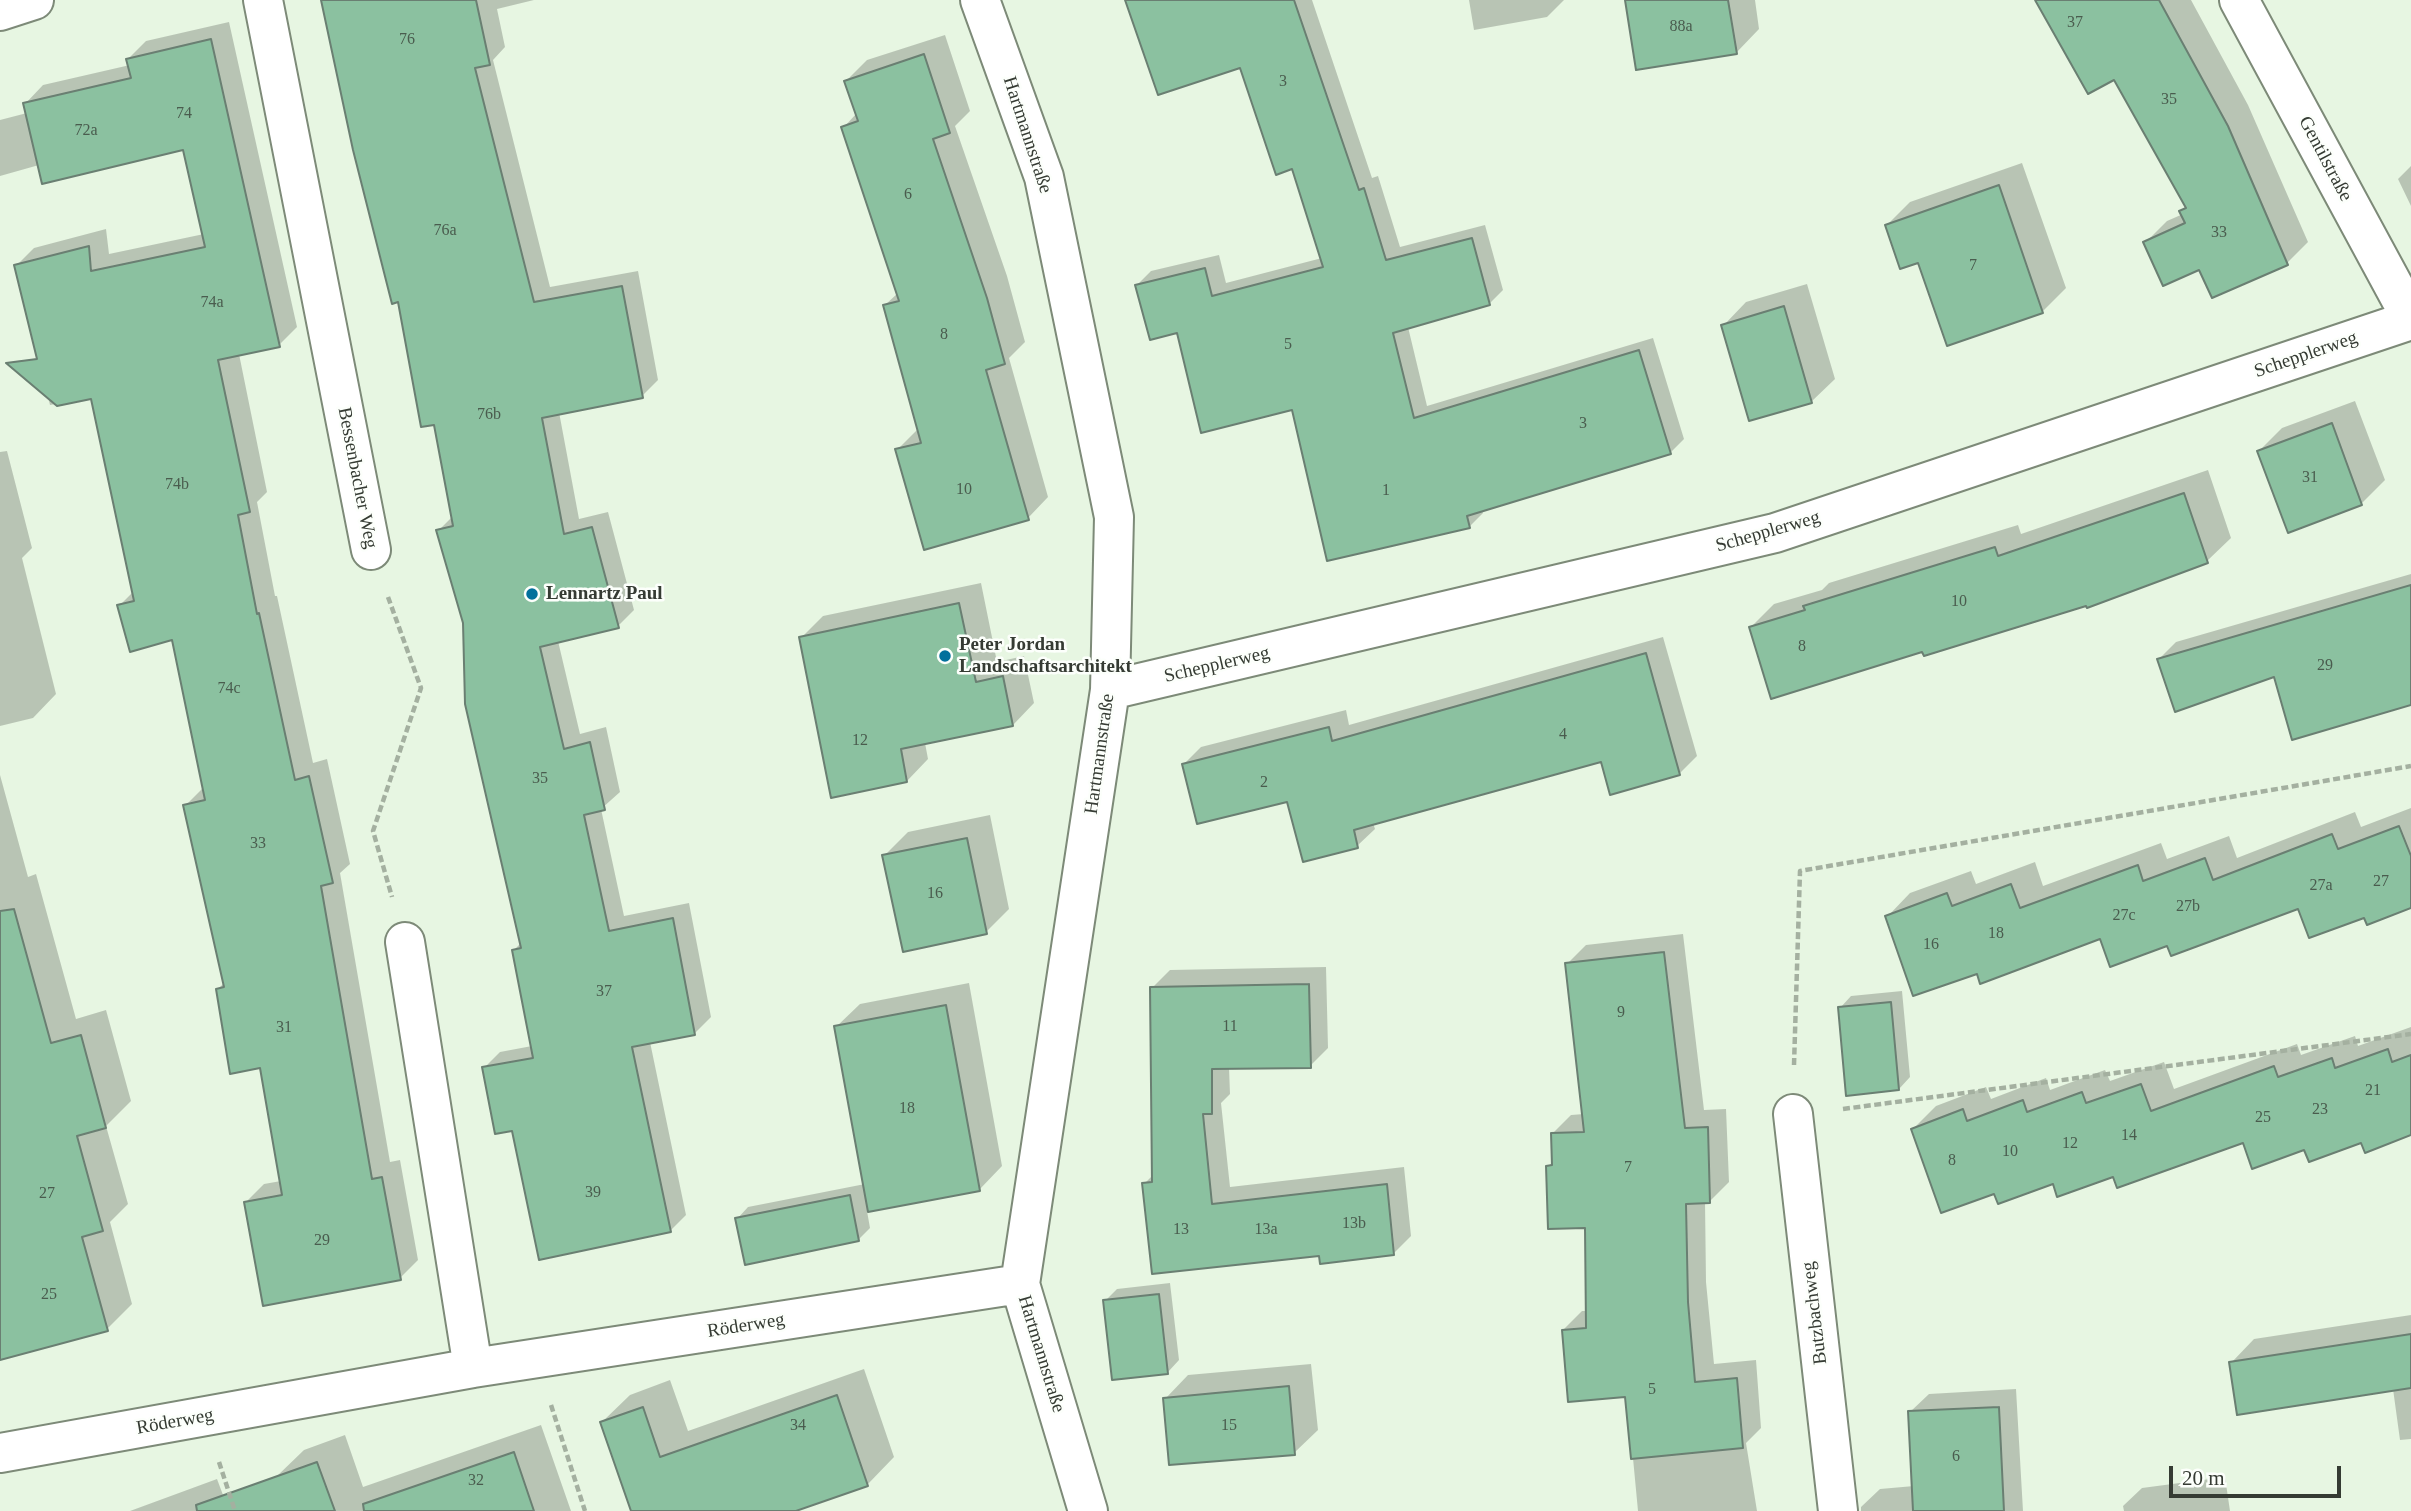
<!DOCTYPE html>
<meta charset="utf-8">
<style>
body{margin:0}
#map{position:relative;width:2411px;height:1511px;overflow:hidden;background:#e7f6e2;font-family:"Times New Roman",serif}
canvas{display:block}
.scale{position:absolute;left:2169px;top:1466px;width:172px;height:32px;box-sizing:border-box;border:4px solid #353b33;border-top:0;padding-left:9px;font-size:21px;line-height:24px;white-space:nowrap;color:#353b33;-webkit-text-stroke:5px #fcfffb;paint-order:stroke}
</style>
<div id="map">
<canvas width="2411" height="1511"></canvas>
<div class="scale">20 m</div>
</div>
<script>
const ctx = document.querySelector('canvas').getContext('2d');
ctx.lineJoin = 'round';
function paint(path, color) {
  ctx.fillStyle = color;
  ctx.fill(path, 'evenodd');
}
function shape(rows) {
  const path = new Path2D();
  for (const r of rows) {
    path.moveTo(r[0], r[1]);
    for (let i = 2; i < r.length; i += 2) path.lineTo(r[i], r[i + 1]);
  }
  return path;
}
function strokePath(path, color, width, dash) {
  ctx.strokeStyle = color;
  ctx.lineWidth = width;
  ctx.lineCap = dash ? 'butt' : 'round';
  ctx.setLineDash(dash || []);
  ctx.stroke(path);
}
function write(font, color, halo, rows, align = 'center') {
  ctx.font = font + ' "Times New Roman",serif';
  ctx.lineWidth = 5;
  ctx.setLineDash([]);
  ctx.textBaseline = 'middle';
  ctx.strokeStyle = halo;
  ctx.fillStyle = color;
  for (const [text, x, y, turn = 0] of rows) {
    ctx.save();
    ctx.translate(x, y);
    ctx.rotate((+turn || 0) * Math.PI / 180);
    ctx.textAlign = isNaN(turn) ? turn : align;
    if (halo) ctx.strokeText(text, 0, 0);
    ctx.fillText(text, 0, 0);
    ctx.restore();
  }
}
paint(shape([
 [322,0,534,0,497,9,505,47,493,60,550,287,638,271,658,380,642,396,559,412,579,519,608,512,634,610,618,626,558,641,580,734,606,727,620,792,601,809,624,916,689,903,711,1017,695,1033,650,1042,686,1215,670,1231,513,1129,484,1068,500,1052,532,1046,514,950,522,942,464,623,438,531,453,516,436,423,399,300],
 [1127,0,1312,0,1372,178,1378,176,1400,247,1485,225,1503,290,1489,304,1408,327,1427,406,1653,338,1684,439,1670,453,1482,510,1483,513,1469,527,1178,331,1137,285,1151,271,1219,255,1226,283,1322,258,1293,167,1241,65],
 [1469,0,1564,0,1547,17,1474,30],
 [1627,0,1755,0,1759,29,1736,53],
 [2037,0,2191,0,2248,105,2308,242,2287,263,2200,268,2146,242,2167,221,2183,214,2181,211,2187,206,2115,77],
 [229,22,297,327,279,345,239,354,267,492,257,502,275,596,277,596,313,763,327,759,350,864,340,873,390,1162,400,1160,418,1260,400,1278,246,1202,264,1184,281,1181,262,1066,218,989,225,982,185,806,204,787,173,638,119,606,134,591,93,397,50,405,16,266,34,248,106,229,109,254,204,234,184,148,39,165,0,176,0,120,27,113,25,104,43,85,130,65,128,59,146,41],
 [945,35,970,111,955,126,1007,276,1025,342,1009,358,1048,497,1028,518,897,450,919,428,885,305,898,293,843,128,857,113,846,81,867,60],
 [2022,163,2066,288,2043,311,1948,344,1919,261,1887,225,1910,202],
 [2411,166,2411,206,2398,179],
 [1807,284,1835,379,1811,402,1723,326,1746,302],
 [2355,401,2385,480,2361,504,2259,451,2282,428],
 [7,451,32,548,22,558,56,694,33,718,0,726,0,452],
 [2208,470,2231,538,2207,561,2087,604,1924,650,1751,627,1774,604,1822,590,1829,583,2018,525,2021,534],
 [2411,574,2411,703,2276,675,2159,659,2176,642],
 [981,583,997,662,1024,656,1034,703,1013,725,925,743,928,759,907,781,801,638,823,616],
 [1663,637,1697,756,1679,774,1602,760,1373,823,1375,829,1357,846,1289,799,1184,764,1201,747,1346,710,1349,725],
 [0,775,28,877,36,874,76,1019,106,1010,131,1101,106,1126,128,1204,110,1222,132,1304,107,1329,0,1340],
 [2411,808,2411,906,2365,915,2299,907,2168,944,2101,936,1978,971,1887,917,1910,893,1971,871,1976,884,2035,862,2043,886,2161,843,2167,859,2229,836,2237,858,2355,812,2361,827],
 [990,815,1009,909,986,932,884,856,908,832],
 [1683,934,1704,1110,1726,1109,1729,1182,1710,1201,1705,1201,1706,1282,1714,1364,1756,1360,1761,1428,1746,1443,1757,1511,1638,1511,1627,1395,1563,1330,1582,1311,1588,1311,1586,1226,1548,1167,1554,1160,1552,1134,1571,1115,1584,1114,1567,964,1586,945],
 [1326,967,1328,1048,1310,1066,1229,1067,1230,1094,1221,1103,1230,1187,1404,1167,1411,1236,1393,1254,1320,1254,1144,1184,1154,1174,1152,988,1170,970],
 [969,983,1002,1166,979,1190,867,1211,870,1228,858,1240,737,1219,748,1207,865,1184,836,1027,860,1004],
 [1902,991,1910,1077,1899,1089,1840,1008,1851,996],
 [2411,1027,2411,1134,2306,1148,2244,1141,2114,1174,1995,1191,1913,1129,1936,1106,1986,1087,1991,1099,2046,1078,2050,1090,2105,1070,2110,1081,2164,1062,2174,1089,2297,1044,2301,1055,2355,1036,2358,1046],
 [1170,1283,1179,1360,1168,1372,1105,1301,1117,1289],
 [2411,1315,2411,1439,2400,1440,2393,1389,2231,1363,2254,1339],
 [1311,1364,1318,1430,1294,1453,1165,1399,1188,1375],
 [864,1369,894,1457,867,1485,790,1511,633,1511,602,1422,630,1395,670,1380,688,1431],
 [2016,1389,2023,1511,1861,1511,1861,1507,1880,1489,1914,1486,1910,1412,1929,1394],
 [541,1425,571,1511,288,1511,276,1477,304,1450,345,1435,363,1487],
 [2225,1477,2230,1511,2124,1511,2123,1506,2142,1488],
 [217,1479,229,1511,130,1511]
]), '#0003');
const building = shape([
 [321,0,476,0,490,65,475,68,534,302,622,286,643,398,542,418,564,534,592,527,619,628,540,647,564,749,590,742,605,810,584,815,609,931,673,918,695,1035,632,1047,671,1232,539,1260,512,1131,495,1134,482,1067,533,1058,512,950,521,948,465,704,463,623,436,530,453,526,434,425,421,427,398,302,392,304,353,150,321,0],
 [1125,0,1294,0,1359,190,1364,188,1386,260,1472,238,1490,305,1393,333,1414,418,1639,350,1671,454,1467,516,1470,528,1327,561,1292,410,1201,433,1177,333,1150,340,1135,285,1205,268,1212,296,1323,267,1292,169,1276,175,1240,68,1158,95,1125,0],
 [1625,0,1728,0,1737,54,1636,70,1625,0],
 [2035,0,2159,0,2228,126,2288,265,2212,298,2199,270,2163,286,2143,242,2185,223,2179,211,2186,208,2114,80,2088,94,2035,0],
 [211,39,280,347,218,360,250,512,238,515,257,614,259,613,295,780,309,776,333,883,321,886,372,1179,382,1177,401,1280,263,1306,244,1202,282,1195,260,1068,230,1074,216,989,224,987,183,805,205,800,172,640,130,652,117,605,134,601,91,399,57,406,6,363,37,359,14,265,89,246,91,271,205,247,183,150,42,184,23,103,131,78,126,59,211,39],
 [924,54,950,133,933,139,987,298,1005,364,986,370,1029,520,924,550,895,449,921,443,883,305,899,301,841,127,858,121,844,81,924,54],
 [1999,185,2043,313,1947,346,1918,263,1900,269,1885,225,1999,185],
 [1784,306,1812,403,1749,421,1721,325,1784,306],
 [2332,423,2362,505,2288,533,2257,451,2332,423],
 [2184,493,2208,563,2087,608,2086,606,1924,656,1922,652,1771,699,1749,627,1805,610,1803,606,1995,547,1998,556,2184,493],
 [2411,585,2411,705,2292,740,2274,677,2175,712,2157,659,2411,585],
 [959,603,976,682,1003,676,1013,726,901,749,907,782,831,798,799,637,959,603],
 [1646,653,1680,775,1610,795,1601,762,1354,830,1358,848,1303,862,1287,802,1197,824,1182,764,1329,727,1332,741,1646,653],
 [2399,826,2411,856,2411,908,2367,925,2364,918,2309,938,2298,909,2171,956,2167,946,2110,967,2100,939,1980,984,1977,974,1913,996,1885,916,1947,893,1952,906,2011,884,2020,908,2138,865,2143,881,2205,858,2213,880,2332,834,2338,849,2399,826],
 [967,838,987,934,903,952,882,855,967,838],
 [14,909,51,1043,81,1035,106,1128,77,1136,103,1231,82,1237,108,1331,0,1360,0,911,14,909],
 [1664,952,1685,1128,1708,1127,1710,1203,1686,1204,1688,1302,1695,1382,1737,1378,1743,1448,1631,1459,1625,1397,1568,1402,1562,1330,1586,1328,1585,1228,1548,1229,1546,1166,1552,1165,1551,1133,1584,1132,1565,963,1664,952],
 [1309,984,1311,1068,1212,1069,1212,1114,1203,1114,1212,1204,1387,1184,1394,1255,1320,1264,1319,1256,1152,1274,1142,1183,1152,1182,1150,987,1309,984],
 [1891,1002,1899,1090,1846,1096,1838,1007,1891,1002],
 [946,1005,980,1191,868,1212,834,1026,946,1005],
 [2388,1049,2392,1062,2411,1055,2411,1135,2365,1153,2361,1143,2309,1162,2304,1150,2252,1169,2243,1143,2117,1188,2113,1177,2057,1197,2053,1184,1998,1204,1994,1194,1941,1213,1911,1129,1963,1109,1967,1121,2023,1100,2027,1112,2082,1092,2086,1103,2141,1084,2151,1111,2274,1066,2278,1077,2332,1058,2335,1068,2388,1049],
 [850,1195,859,1241,745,1265,735,1218,850,1195],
 [1159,1294,1168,1374,1112,1380,1103,1300,1159,1294],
 [2411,1334,2411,1388,2237,1415,2229,1362,2411,1334],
 [1289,1386,1295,1455,1169,1465,1163,1398,1289,1386],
 [837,1395,868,1486,796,1511,631,1511,600,1422,643,1407,660,1457,837,1395],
 [1999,1407,2004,1511,1913,1511,1908,1411,1999,1407],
 [514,1452,534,1511,364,1511,363,1504,514,1452],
 [317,1462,335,1511,197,1511,196,1505,317,1462]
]);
paint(building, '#8bc1a0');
strokePath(building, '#6a7f72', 2);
const minor = shape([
 [263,0,371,550],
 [980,0,1044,177,1114,517,1110,690,1020,1284,1088,1511],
 [2239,0,2411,318],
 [0,11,34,0],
 [1110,690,1775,533,2411,320],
 [405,942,473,1368],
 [1793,1114,1838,1511],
 [0,1453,473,1368,1020,1284]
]);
strokePath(minor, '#7d8a78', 42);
strokePath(shape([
 [388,597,421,688,373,831,392,897],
 [1794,1065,1800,871,2411,766],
 [1843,1109,2411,1034],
 [551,1405,585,1511],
 [219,1462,235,1511]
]), '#a4b0a0', 4.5, [7, 3.5]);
strokePath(minor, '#fff', 38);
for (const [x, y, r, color] of [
 [532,594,7,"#02709c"],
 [945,656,7,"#02709c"]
]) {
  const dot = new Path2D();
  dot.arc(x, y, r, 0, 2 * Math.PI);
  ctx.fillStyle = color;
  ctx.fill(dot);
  strokePath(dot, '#fcfffb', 2.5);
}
write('16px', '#4a5c4e', null, [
 ["37",2075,23],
 ["88a",1681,27],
 ["76",407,40],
 ["3",1283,82],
 ["35",2169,100],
 ["74",184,114],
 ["72a",86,131],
 ["6",908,195],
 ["76a",445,231],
 ["33",2219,233],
 ["7",1973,266],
 ["74a",212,303],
 ["8",944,335],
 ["5",1288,345],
 ["76b",489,415],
 ["3",1583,424],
 ["31",2310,478],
 ["74b",177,485],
 ["10",964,490],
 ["1",1386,491],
 ["10",1959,602],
 ["8",1802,647],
 ["29",2325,666],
 ["74c",229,689],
 ["4",1563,735],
 ["12",860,741],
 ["35",540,779],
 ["2",1264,783],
 ["33",258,844],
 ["27",2381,882],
 ["27a",2321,886],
 ["16",935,894],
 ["27b",2188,907],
 ["27c",2124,916],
 ["18",1996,934],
 ["16",1931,945],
 ["37",604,992],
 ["9",1621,1013],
 ["11",1230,1027],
 ["31",284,1028],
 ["21",2373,1091],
 ["18",907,1109],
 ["23",2320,1110],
 ["25",2263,1118],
 ["14",2129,1136],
 ["12",2070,1144],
 ["10",2010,1152],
 ["8",1952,1161],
 ["7",1628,1168],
 ["39",593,1193],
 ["27",47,1194],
 ["13b",1354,1224],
 ["13",1181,1230],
 ["13a",1266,1230],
 ["29",322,1241],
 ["25",49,1295],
 ["5",1652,1390],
 ["34",798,1426],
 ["15",1229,1426],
 ["6",1956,1457],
 ["32",476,1481]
]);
write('19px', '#353b33', '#fcfffb', [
 ["Hartmannstraße",1027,135,72],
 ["Gentilstraße",2325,159,62],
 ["Schepplerweg",2306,355,-19],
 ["Bessenbacher Weg",357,478,79],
 ["Schepplerweg",1768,532,-16],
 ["Schepplerweg",1217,665,-13],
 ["Hartmannstraße",1100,754,-82],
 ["Butzbachweg",1815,1313,-97],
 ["Röderweg",746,1326,-9],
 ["Hartmannstraße",1041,1354,73],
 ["Röderweg",175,1422,-10]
]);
write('bold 19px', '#353b33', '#fcfffb', [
 ["Lennartz Paul",546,594],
 ["Peter Jordan",959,645],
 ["Landschaftsarchitekt",959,667]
], 'left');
</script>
